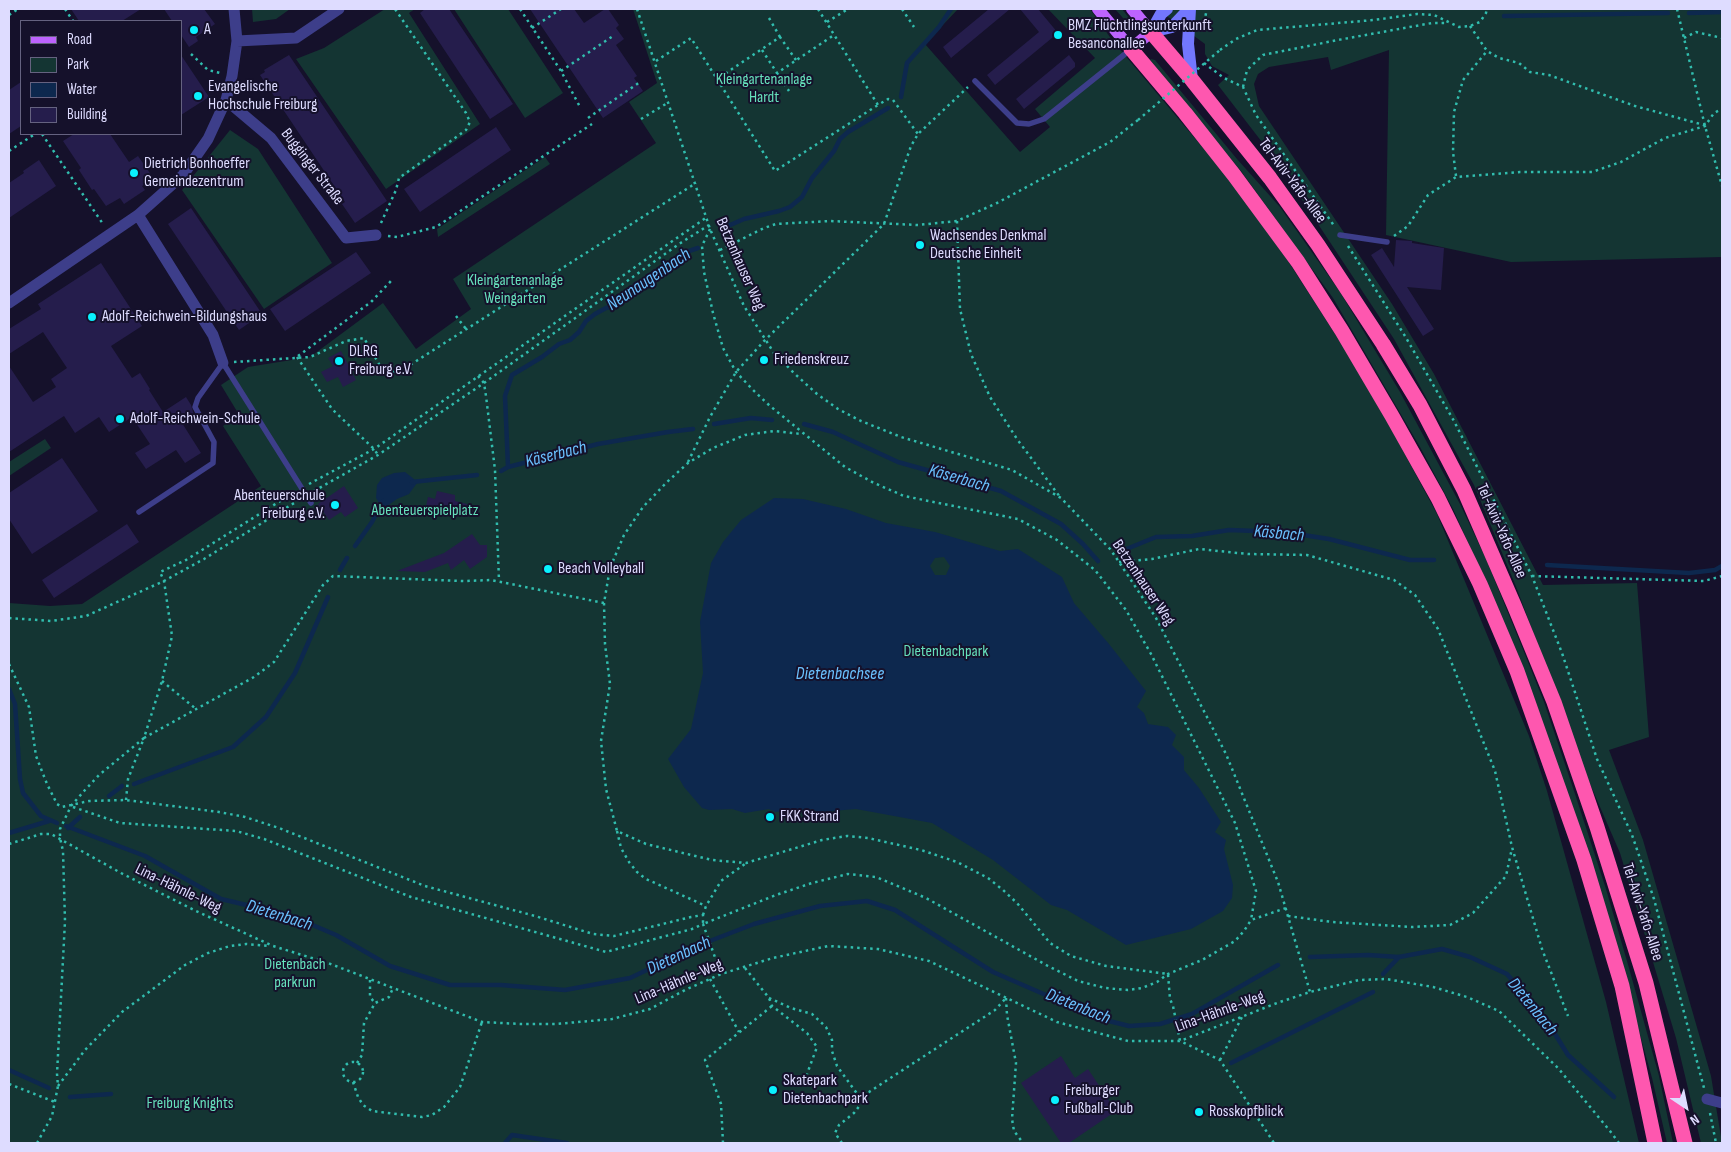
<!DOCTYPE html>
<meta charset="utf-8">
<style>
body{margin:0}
#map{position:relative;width:1731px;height:1152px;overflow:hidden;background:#15112b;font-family:"Sofia Sans Condensed",sans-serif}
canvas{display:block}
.frame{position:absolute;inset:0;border:10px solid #dedcff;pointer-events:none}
.legend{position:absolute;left:20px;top:20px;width:162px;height:115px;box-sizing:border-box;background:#15112b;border:1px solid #656280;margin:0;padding:6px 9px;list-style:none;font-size:15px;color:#dedcff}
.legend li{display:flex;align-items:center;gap:10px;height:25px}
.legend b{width:25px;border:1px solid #656280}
.north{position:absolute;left:1661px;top:1082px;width:50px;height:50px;-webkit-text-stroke:4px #15112b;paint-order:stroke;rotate:146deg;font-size:14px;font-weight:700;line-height:20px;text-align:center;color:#dedcff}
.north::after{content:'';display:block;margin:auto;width:18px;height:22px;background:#dedcff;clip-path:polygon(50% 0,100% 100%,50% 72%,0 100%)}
</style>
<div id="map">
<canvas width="1731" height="1152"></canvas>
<div class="frame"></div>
<ul class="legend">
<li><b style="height:6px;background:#bd63fe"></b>Road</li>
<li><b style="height:14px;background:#143533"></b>Park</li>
<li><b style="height:14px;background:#0d284e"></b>Water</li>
<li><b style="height:14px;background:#251d4c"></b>Building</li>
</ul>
<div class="north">N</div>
</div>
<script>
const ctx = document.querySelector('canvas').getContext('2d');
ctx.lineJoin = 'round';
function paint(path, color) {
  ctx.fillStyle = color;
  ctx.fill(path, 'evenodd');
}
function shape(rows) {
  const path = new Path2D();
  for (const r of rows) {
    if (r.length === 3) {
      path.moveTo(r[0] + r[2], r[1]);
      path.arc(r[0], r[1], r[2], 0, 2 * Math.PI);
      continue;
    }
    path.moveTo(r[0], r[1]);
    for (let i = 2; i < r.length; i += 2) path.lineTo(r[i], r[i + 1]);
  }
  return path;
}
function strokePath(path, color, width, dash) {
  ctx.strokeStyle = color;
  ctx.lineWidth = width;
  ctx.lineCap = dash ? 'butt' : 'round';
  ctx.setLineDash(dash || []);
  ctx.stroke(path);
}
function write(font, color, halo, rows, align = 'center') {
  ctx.font = font + ' "Sofia Sans Condensed",sans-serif';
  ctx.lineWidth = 4;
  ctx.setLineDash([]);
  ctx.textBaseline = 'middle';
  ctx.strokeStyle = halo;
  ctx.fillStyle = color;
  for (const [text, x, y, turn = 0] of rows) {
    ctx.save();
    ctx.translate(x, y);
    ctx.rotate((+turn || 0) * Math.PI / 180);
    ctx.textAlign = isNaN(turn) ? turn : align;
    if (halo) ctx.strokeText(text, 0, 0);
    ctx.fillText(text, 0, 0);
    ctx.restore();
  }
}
paint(shape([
 [252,9,290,9,276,19,253,22],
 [385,9,415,9,409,13,480,124,386,189,296,59,324,48],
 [454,9,508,9,563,93,525,118],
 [633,9,958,9,925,44,1020,152,1050,127,1035,109,1095,58,1048,9,1090,9,1112,40,1225,174,1286,258,1344,348,1388,423,1437,514,1529,736,1547,791,1606,1002,1639,1143,9,1143,9,603,50,606,82,604,261,486,223,426,238,413,221,385,248,367,310,357,383,303,416,349,471,309,453,279,656,143,629,102,657,83],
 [1115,9,1122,9,1133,23,1130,26],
 [1157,9,1722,9,1722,257,1511,262,1386,235,1389,50,1331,70,1328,57,1269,67,1258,74,1254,84,1259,106,1392,304,1434,374,1543,585,1637,583,1649,737,1609,750,1643,840,1711,1076,1722,1143,1701,1143,1676,1038,1620,853,1584,770,1517,589,1474,485,1394,339,1275,159,1218,85,1229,75,1212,66,1205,54,1205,44],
 [1151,59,1155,60,1237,159,1280,207,1340,292,1400,392,1460,504,1486,559,1524,652,1544,702,1575,794,1606,889,1629,968,1659,1076,1673,1143,1667,1143,1652,1078,1623,973,1479,567,1453,509,1420,447,1333,298,1241,171,1150,60],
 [230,130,258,149,332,263,264,309,182,190],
 [545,157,550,164,438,237,437,229],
 [45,439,51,448,9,476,9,462]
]), '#143533');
paint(shape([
 [405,472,414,479,417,483,409,494,397,499,383,509,376,498,377,485,382,478,394,473],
 [774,498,803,499,846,509,886,523,935,532,1000,551,1018,549,1062,577,1074,603,1109,644,1146,691,1137,707,1144,713,1148,724,1168,727,1176,735,1172,745,1184,757,1184,770,1199,788,1221,822,1215,832,1226,840,1224,849,1233,885,1232,898,1223,911,1191,929,1126,945,1067,910,1051,905,993,860,932,823,856,809,820,812,810,809,775,812,769,809,745,813,732,809,709,810,702,808,684,787,668,759,691,729,703,673,700,622,711,563,723,542,741,520],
 [944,557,950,566,946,575,935,575,930,566,935,558]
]), '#0d284e');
strokePath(shape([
 [1689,13,1722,12],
 [1504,16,1668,13],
 [901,97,907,63,939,27,951,9],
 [721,229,744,219,779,211,790,207,802,197,812,178,834,151,840,139,848,132,888,108],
 [714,424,751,418,772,420],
 [804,424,833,432,898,462,1001,491,1061,524,1083,544,1098,561],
 [508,467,598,444,668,432,693,429],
 [501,471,508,467,505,396,512,375,542,357,559,344,570,340,579,332,586,321,595,314,606,308,615,306,636,285,647,285,666,265,674,261,680,254,698,248],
 [412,482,477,475],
 [355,546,372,522,383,501],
 [1124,550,1156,537,1192,536,1229,530,1284,532,1329,539,1410,560,1434,560],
 [1547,565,1689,573,1715,570,1722,566],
 [340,570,347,558],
 [9,689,15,704,20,779,23,793,41,816,57,823],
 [134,784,233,747,266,717,295,673,328,597],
 [109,796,122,786],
 [66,826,145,856,221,899,289,915,336,935,390,966,450,985,501,985,565,990,630,978,702,944,754,924,820,906,867,901,895,910,993,972,1101,1019,1129,1026,1160,1024,1192,1014,1278,965],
 [68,828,80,817],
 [9,833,49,821],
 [1310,957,1368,955,1399,957,1442,949,1470,957,1507,974,1547,1021,1568,1055,1614,1097],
 [1383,974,1399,957],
 [1231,1063,1373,992],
 [9,1070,49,1088],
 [70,1097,111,1094],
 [505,1143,512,1135,567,1143]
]), '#0d284e', 4.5);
paint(shape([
 [71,9,141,9,122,21,79,21],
 [164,9,204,9,215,24,196,37,198,41,189,47,181,35,181,21,172,21],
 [425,9,449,9,513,104,490,119,420,13],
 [530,9,574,9,584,23,605,9,608,9,619,25,616,28,624,39,616,45,637,76,634,78,643,91,603,118],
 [989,9,1010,9,951,58,943,47],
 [1020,9,1038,9,1058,33,995,85,987,75,1039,32],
 [181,55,209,97,181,115],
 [289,55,387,201,355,223,342,204,345,202,260,75,265,72,264,70],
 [1069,55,1075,63,1075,67,1024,109,1016,99],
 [21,82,21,126,9,134,9,90],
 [496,127,511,150,420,212,404,189],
 [74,134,110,134,129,162,138,156,154,179,142,186,145,190,124,204,120,198,106,206,94,189,92,190,79,170,81,168,63,141],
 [39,160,56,186,9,218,9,183,24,173,23,171],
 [191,208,262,314,239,330,168,224],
 [1396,240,1412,241,1412,243,1444,248,1441,290,1407,287,1434,329,1423,336,1371,255,1382,248,1394,267],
 [356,252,371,273,285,331,270,309],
 [101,263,142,326,111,346,132,378,140,373,150,389,149,390,163,412,186,397,191,405,194,415,182,423,201,453,185,463,176,450,146,469,135,453,150,444,132,417,109,432,99,417,75,433,64,416,9,452,9,366,33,402,56,387,51,379,67,368,43,332,9,354,9,329,41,309,38,304],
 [341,351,356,380,343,387,338,377,327,382,321,372,333,366,328,358],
 [62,458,98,511,32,554,9,519,9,493],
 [344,486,358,508,345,517,341,512,329,520,318,504],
 [437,491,455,495,455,501,467,504,466,515,454,517,425,511,428,497,435,499],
 [127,524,139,542,54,598,42,580],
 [472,534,480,545,487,545,487,557,470,569,464,560,451,570,448,563,425,572,397,571,444,553],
 [1061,1056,1075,1078,1088,1069,1116,1111,1069,1143,1061,1143,1021,1083]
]), '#251d4c');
strokePath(shape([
 [65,9,73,21],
 [520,9,561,71,580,107],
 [637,9,710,229,744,306,774,353,795,374,817,394,838,409,861,421,901,437,1012,470,1061,498,1110,549,1119,562,1156,618,1226,754,1278,882,1310,992],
 [818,9,878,105,888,99,893,100,918,134],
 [902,9,914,27],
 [1677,9,1705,126,1722,186],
 [9,15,18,9],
 [769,18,780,37],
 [827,22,848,9],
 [1204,22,1207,9],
 [1470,26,1487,51,1499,58,1519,63,1530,72,1549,75,1635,106,1704,125],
 [532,28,561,9],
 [1684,38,1696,32,1722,38],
 [762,50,777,73,834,35],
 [1220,50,1236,39,1257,30,1374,20,1417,14,1434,15,1459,27,1470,26,1480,22,1486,13,1487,9],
 [191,54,208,70,220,73],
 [796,60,780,37,717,79,775,171,878,105],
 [656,61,691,38,717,79],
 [1204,63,1224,78,1243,87,1256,115,1335,227],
 [561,71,613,36],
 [777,73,789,91],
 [1243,87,1247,70,1263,55,1338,40,1432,23,1447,23],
 [588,118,640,82],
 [641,119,669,102],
 [42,134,103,224],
 [9,151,35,134],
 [1456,176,1453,152,1454,112,1463,80,1487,51],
 [957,221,960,309,971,354,990,397,1017,439,1060,497],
 [381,223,396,190,399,178,466,130,470,122,466,113,395,9],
 [710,229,702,246,704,272,713,313,723,348,736,372,753,390,770,406,845,467,874,483,904,496,1018,519,1057,540,1095,570,1126,610,1151,654,1235,823,1256,891,1251,920],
 [388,236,397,237,436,227,592,124],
 [1394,236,1408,226,1428,195,1456,177,1520,172,1592,172,1621,162,1665,138,1705,126,1714,113,1722,109],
 [1348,246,1405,336,1454,421,1532,576,1562,653,1597,759,1632,835,1654,899,1704,1088],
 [720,250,764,228,776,224,830,221,918,225,957,221,997,203,1110,142,1138,120],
 [456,316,466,329],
 [298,356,371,302,391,281],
 [297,357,332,409,374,449,378,455],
 [234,362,310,357,346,341,364,338,383,371,399,372,696,183],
 [478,376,484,383,486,396,495,470,499,581],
 [688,462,710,417,736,372,765,340,884,224,911,146,918,134,968,87],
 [309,484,374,449,707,217],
 [314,491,378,455,484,383,679,244,709,225],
 [1119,562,1152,559,1199,549,1248,554,1307,555,1394,580,1415,595,1438,629,1495,771,1512,847,1542,949,1568,1016],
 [1532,576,1704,581,1722,576],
 [604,603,605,644,610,684,601,741,606,789,617,831,646,844,712,860,746,863,822,840,847,836,868,838,921,850,957,862,988,878,1003,890,1017,903,1050,943,1071,956,1106,966,1168,974,1170,999,1173,1006,1180,1041,1220,1060,1274,1143],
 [9,618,51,621,86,616,164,581,204,559,299,500],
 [9,664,29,707,36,756,47,784,57,804,62,807,89,801,126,800,219,812,245,817,279,828,425,886,535,916,593,934,614,936,691,917,703,915,703,924,776,895,812,883,848,874,876,877,926,898,1048,966,1078,981,1105,988,1128,990,1142,988,1157,982,1168,974,1202,960,1235,941,1244,931,1251,920,1286,908],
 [162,681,196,709],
 [126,800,128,779,144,738,254,677,274,662,323,585,333,576,464,581,491,580,604,603,610,568,624,535,643,507,667,482,688,463,713,448,745,435,774,431,802,434],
 [73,807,120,823,236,831,264,839,411,897,606,952,692,929,703,924,721,974],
 [617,831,621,848,629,862,637,872,646,879,706,906],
 [9,844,41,834,51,834,121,873,196,911,273,946,328,963,482,1022,521,1024,556,1024,612,1019,650,1009,685,990,721,974,773,958,828,946,878,949,929,961,1057,1022,1128,1041,1180,1041,1277,1003,1310,992,1359,980,1386,979,1433,987,1467,997,1499,1011,1558,1068,1610,1131,1619,1143],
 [703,915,706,906,721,881,745,864],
 [1288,916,1332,922,1412,927,1450,925,1473,913,1506,876,1512,848],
 [745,968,769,998,772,1006,807,1033,817,1047,807,1074],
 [710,979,739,1032],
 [370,980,370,997,375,1003],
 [769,998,791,1008,812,1014,826,1027,832,1040,832,1051,837,1066,858,1095],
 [1006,998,1007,1015,1016,1063,1012,1119,1014,1131,1023,1143],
 [1220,1060,1242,1017],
 [353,1072,10],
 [357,1063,362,1055,364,1023,375,1003,389,997,393,988],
 [353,1082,358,1097,363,1105,372,1111,422,1117,432,1115,444,1107,460,1087,482,1022],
 [9,1084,55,1102],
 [58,1086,85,1050,122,1012,185,965,208,953,230,946,246,944,270,946],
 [1710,1113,1716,1143],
 [37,1143,52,1116,58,1086,57,1074,65,921,63,851,60,838,60,829,71,806,85,790,99,775,144,738,162,681,172,636,164,581,160,572,186,560,293,493],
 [723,1143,721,1104,705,1060,772,1006],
 [842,1143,835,1133,839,1125,854,1113,860,1105,858,1095,869,1092,995,1010,1006,998]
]), '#31bdae', 2.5, [2.5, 4]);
strokePath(shape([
 [975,81,1017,123,1029,124,1044,119,1130,50],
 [1340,235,1387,242],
 [139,512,213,463,214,442,195,407,198,398,223,363,311,503]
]), '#3d3e8a', 5.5);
strokePath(shape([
 [237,41,296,38,339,9],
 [226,100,271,138,346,238,376,235],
 [138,215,213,335,223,363],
 [9,303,138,215,183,175,208,139,226,100,232,76,237,41,234,9],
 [1707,1099,1722,1103]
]), '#3d3e8a', 11);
strokePath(shape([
 [1190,9,1188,44,1192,80],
 [1151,32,1172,27,1189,9],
 [1151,32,1161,14,1167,9]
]), '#7377fe', 12);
strokePath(shape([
 [1098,9,1131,49,1151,32,1132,9]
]), '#bd63fe', 12);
strokePath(shape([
 [1151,32,1192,80,1270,178,1318,245,1383,344,1420,405,1464,490,1514,605,1554,702,1597,827,1646,983,1685,1143],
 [1131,49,1185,113,1234,175,1298,262,1342,331,1392,416,1438,498,1480,584,1517,671,1584,860,1622,986,1655,1143]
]), '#fe57af', 15);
strokePath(shape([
 [1138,120,1220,50]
]), '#31bdae', 2.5, [2.5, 4]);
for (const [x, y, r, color] of [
 [194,30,5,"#09f1fe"],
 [1058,35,5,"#09f1fe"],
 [198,96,5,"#09f1fe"],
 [134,173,5,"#09f1fe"],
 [920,245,5,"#09f1fe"],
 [92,317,5,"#09f1fe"],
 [764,360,5,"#09f1fe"],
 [339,361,5,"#09f1fe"],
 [120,419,5,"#09f1fe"],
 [335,505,5,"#09f1fe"],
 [548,569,5,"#09f1fe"],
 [770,817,5,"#09f1fe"],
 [773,1090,5,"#09f1fe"],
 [1055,1100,5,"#09f1fe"],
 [1199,1112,5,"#09f1fe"]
]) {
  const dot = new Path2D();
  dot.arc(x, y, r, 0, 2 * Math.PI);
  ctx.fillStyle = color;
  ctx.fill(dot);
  strokePath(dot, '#15112b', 2);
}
write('16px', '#dedcff', '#15112b', [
 ["BMZ Flüchtlingsunterkunft",1068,26],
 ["Besanconallee",1068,44],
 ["A",204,30],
 ["Evangelische",208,87],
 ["Hochschule Freiburg",208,105],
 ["Dietrich Bonhoeffer",144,164],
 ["Gemeindezentrum",144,182],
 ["Wachsendes Denkmal",930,236],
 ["Deutsche Einheit",930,254],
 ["Adolf-Reichwein-Bildungshaus",102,317],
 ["DLRG",349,352],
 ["Freiburg e.V.",349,370],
 ["Friedenskreuz",774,360],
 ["Adolf-Reichwein-Schule",130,419],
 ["Abenteuerschule",325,496,"right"],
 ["Freiburg e.V.",325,514,"right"],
 ["Beach Volleyball",558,569],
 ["FKK Strand",780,817],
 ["Skatepark",783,1081],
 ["Dietenbachpark",783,1099],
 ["Freiburger",1065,1091],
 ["Fußball-Club",1065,1109],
 ["Rosskopfblick",1209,1112]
], 'left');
write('16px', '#66e1bc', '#15112b', [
 ["Kleingartenanlage",764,80],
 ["Hardt",764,98],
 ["Kleingartenanlage",515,281],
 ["Weingarten",515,299],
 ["Abenteuerspielplatz",425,511],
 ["Dietenbachpark",946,652],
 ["Dietenbach",295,965],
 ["parkrun",295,983],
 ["Freiburg Knights",190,1104]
]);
write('16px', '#dedcff', '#15112b', [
 ["Bugginger Straße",312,167,52],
 ["Tel-Aviv-Yafo-Allee",1292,181,53],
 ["Betzenhauser Weg",740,264,66],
 ["Tel-Aviv-Yafo-Allee",1501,531,66],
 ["Betzenhauser Weg",1143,583,56],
 ["Lina-Hähnle-Weg",178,889,26],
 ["Tel-Aviv-Yafo-Allee",1642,912,72],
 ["Lina-Hähnle-Weg",679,982,-23],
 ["Lina-Hähnle-Weg",1220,1012,-20]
]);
write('italic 18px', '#6ac1fe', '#15112b', [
 ["Neunaugenbach",649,280,-34],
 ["Käserbach",556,455,-14],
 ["Käserbach",959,479,16],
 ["Käsbach",1279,534,5],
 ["Dietenbachsee",840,674],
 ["Dietenbach",279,916,17],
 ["Dietenbach",679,956,-25],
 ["Dietenbach",1078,1007,22],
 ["Dietenbach",1532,1007,51]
]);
</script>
